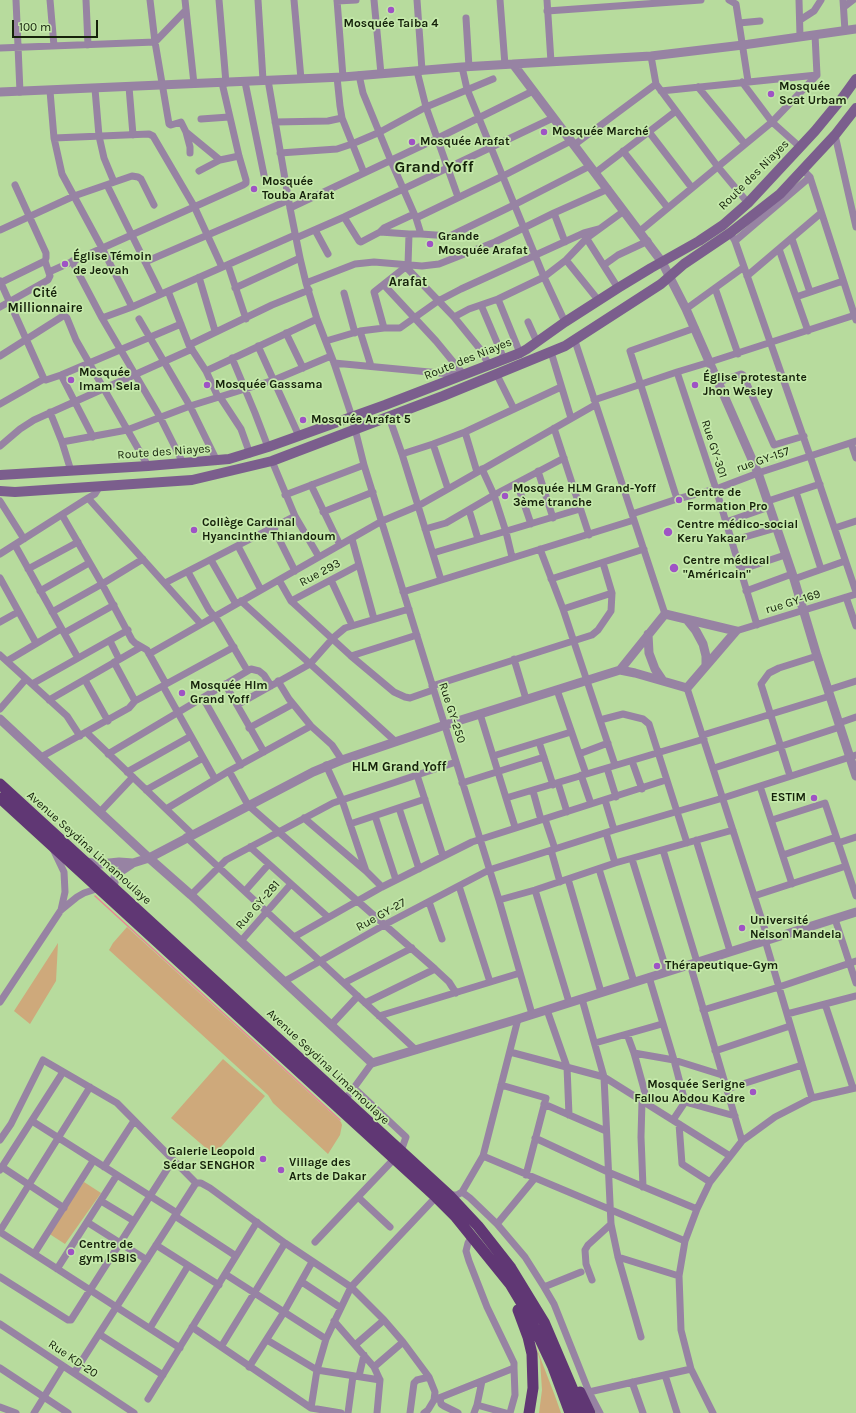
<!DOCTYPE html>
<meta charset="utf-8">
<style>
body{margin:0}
#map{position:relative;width:856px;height:1413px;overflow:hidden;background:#b7db9d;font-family:Karla,sans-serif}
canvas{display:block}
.scale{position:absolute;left:12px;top:20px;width:86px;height:18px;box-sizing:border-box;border:2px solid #15220a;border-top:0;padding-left:5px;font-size:12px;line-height:14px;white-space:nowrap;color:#15220a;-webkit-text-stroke:3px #c4e8aa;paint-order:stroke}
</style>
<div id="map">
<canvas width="856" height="1413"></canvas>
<div class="scale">100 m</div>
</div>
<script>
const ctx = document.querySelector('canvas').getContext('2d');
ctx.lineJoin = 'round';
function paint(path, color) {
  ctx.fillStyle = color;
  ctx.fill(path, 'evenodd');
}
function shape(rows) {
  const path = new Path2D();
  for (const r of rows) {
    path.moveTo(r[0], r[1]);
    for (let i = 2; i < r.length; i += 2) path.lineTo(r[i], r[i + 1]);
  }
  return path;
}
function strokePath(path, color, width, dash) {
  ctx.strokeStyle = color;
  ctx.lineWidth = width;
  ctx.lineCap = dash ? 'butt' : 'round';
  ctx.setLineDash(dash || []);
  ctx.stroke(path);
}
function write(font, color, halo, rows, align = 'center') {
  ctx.font = font + ' Karla,sans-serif';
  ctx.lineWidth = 3.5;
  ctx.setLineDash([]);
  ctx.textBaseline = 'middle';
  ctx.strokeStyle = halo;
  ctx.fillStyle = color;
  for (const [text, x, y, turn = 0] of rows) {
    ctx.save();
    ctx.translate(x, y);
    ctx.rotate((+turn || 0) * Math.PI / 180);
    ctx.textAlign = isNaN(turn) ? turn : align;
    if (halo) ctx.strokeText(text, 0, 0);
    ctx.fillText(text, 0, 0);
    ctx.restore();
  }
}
paint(shape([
 [127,927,341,1122,342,1125,340,1135,328,1154,273,1103,268,1095,109,950,113,943],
 [58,943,56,981,30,1024,14,1011],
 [223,1059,265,1096,214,1155,171,1118],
 [84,1182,101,1193,65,1244,48,1233],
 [535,1344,555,1396,561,1413,539,1413,542,1390,540,1360]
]), '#cea97b');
strokePath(shape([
 [95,896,340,1120]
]), '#e78893', 1.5);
strokePath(shape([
 [16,0,20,92],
 [50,0,54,46],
 [86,0,88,45],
 [150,0,155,42,169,124,171,125,181,122,186,132,220,160,239,156],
 [185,0,194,84],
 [219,0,226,83],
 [258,0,263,80],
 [294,0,301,79],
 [337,0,343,77],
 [374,0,381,74],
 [417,0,422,70],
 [500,0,505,65],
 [547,0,551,62],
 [729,0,736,4,748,81],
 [799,0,800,36],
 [843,0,845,31],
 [337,1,356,0],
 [844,7,853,0],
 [547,11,701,0],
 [466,18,469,67],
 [800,20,814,11,821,0],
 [739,23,760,21],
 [0,48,155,42,186,10],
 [651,56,656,84,718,167,748,203],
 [462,67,467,89,544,277,565,322],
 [417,71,426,107,458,197],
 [359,75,363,93,391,161,416,218,421,234],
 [337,77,340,106,342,118,364,173],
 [268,80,290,208,300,258,306,283,317,319,334,363,352,417,364,465,499,900,532,1014],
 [245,82,264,175],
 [742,82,772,122,800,147],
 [129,87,133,135],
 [698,87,745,144],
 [95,89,99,136,104,158,114,182],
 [50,91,54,138,62,174,102,248,132,307],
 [661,91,817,75],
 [201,119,229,117],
 [275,122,328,121,342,118],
 [186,132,190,147,190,153],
 [649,132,692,188],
 [835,135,856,227],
 [54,138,149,134,153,136,194,206,222,267],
 [574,145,656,84],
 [623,151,668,208],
 [280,153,337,149,352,144,380,132,426,107,493,79],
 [803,170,810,177,856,320],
 [199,171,220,160],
 [595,173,676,111],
 [107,185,161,294],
 [290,208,436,139,533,91],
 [554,213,565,242],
 [344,217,359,241,361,242,380,232,409,234,421,234,450,236,514,205,590,166],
 [416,218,503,176,571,141],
 [0,230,74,196,132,176,138,177,141,179,154,205],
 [315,230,328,254],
 [640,231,772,122,817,75,815,35],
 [380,232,384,228,414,214],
 [730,233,735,241,810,456,856,592],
 [585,236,618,288],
 [296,238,344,217,553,118],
 [792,239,810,292],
 [735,241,810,177],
 [779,249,808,331],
 [566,260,599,301],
 [72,261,102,318,160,417,183,463],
 [145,262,289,200],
 [228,265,246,319],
 [604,265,618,255,648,241],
 [406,267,454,317,480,349,489,365],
 [49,272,243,185,246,183,246,180,239,156,222,83],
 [747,276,821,213],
 [199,277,215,331],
 [0,281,44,379,46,380,61,375,181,324],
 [0,283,45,261],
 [306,283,355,264,374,262,422,266,439,264,495,242,554,213,608,189],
 [384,285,436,341,464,375],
 [235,288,300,258],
 [715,288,738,354],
 [168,291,189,345,206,371,218,397],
 [344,293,355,333],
 [796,297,843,281],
 [498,299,520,353],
 [481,305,504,359],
 [0,307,48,280,50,276,45,261,46,258,46,253,15,185],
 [686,309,744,267],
 [454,317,469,309,498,299,544,277,566,260,587,238,624,211],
 [102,318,132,307,295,235],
 [139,319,190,406,217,461],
 [528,322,537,342],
 [384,328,374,292,408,265,409,234],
 [360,331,371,366],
 [286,333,303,368],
 [326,341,360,331,384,328,400,328,438,301,461,289,584,233,599,229],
 [575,341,665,614],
 [189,345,272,305,309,290],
 [258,346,299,436],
 [551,352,571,418],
 [0,356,63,316,65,316,67,318,76,340,148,466],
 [232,358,255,413,268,447],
 [334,363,461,375],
 [206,371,317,319],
 [677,372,716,489,757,625],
 [61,375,93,437],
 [497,375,514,409],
 [719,382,741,374,743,375,774,445,804,436],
 [220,397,241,429,250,454],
 [594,400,677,372,710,362,855,315],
 [0,404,44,379],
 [50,412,62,442,71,471],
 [389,417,402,454,441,580],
 [554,428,589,535],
 [465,432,477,472],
 [62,442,127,430,190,406,274,380,331,356],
 [851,443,856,458],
 [433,444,448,489],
 [0,446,20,429,34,420,192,349],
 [402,454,433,444,465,432,561,387],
 [272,461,295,516,319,557],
 [482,469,494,495,506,532,512,557],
 [538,471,553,518],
 [517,483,531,524],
 [311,485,340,545],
 [796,492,821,569],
 [285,495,364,465],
 [88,498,201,624],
 [677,499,630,351,695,328],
 [0,501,24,539],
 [768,501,820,484],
 [469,510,478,539],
 [323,512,373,492],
 [632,514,677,499,716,489,758,473,856,441],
 [62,515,102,584,132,640,135,643,147,650,166,684],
 [726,522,769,507],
 [273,527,295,571],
 [835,528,856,521],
 [425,529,446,523,494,495,564,458],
 [352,539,374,619],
 [731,541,776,528],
 [15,545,78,658],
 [238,546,261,590],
 [540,549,563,609,615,765],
 [433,553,580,509],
 [0,554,88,498,95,494,100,486],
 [211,560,236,604],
 [28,569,78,542],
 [740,570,785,555],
 [188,572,209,610,218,621,247,670],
 [0,578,36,643],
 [551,579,644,549],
 [794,579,845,561],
 [279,580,291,601,351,656,394,692,405,697,410,698,433,690],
 [331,580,352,625],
 [165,583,295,516],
 [40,591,89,563],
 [746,591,792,574],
 [403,592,634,520],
 [846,597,856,626],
 [241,601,396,742],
 [291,601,359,565],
 [563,609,612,593],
 [52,612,102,584,143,559],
 [0,622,18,612],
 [736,631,856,594],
 [64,633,114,605],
 [110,641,119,659],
 [149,654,382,521,418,506,448,489,595,405],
 [0,655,67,716,80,736],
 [351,656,417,635],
 [514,659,526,699],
 [7,661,61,629],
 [114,662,135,701],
 [85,680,108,721],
 [278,681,289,699,311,726,332,745,342,760],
 [32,684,128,630],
 [225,684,264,752],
 [163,686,215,779],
 [432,686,592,635,598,630,611,611,612,593,603,563],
 [687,688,768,939],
 [557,690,586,774],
 [828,690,856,681],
 [203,698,241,765],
 [49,700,141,647],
 [237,705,310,664,333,638,345,628,409,609],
 [0,709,26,679],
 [480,714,515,827],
 [600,720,623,714,643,719,649,724,687,843],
 [839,723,856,717],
 [249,728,293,704],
 [86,732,192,834],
 [703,735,830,696],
 [539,742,553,785],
 [108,754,251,669,259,671,264,675,271,686],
 [579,754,608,743],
 [493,756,571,732],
 [41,757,129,708,135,701,234,647],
 [632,761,642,789],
 [326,765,342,800,366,871],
 [607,768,616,797],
 [714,768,840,727],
 [229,771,248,805,435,969,449,982,456,993],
 [127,772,191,736],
 [417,775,443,856],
 [581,775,591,804],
 [790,776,761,684,769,673,779,668,817,656],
 [462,783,544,757],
 [558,783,567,812],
 [760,786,792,884],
 [146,790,203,758],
 [533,791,541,820],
 [506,798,704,739],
 [605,800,614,830],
 [399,808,419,869],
 [166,809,229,771,311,726],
 [100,812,133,777],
 [375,816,396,880],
 [304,818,366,871,382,887],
 [545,819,555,849],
 [772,820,825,803,856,896],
 [350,824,425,799],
 [606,833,615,863],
 [186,837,416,1050],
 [696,840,730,951],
 [838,843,856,837],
 [250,847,328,917],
 [551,850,560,882],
 [663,850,697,962],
 [54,851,64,872,65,892,61,910],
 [783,855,836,837],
 [632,859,667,972],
 [599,869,634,982],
 [568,879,601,992],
 [459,886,490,982],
 [535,890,569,1002],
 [245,891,269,864],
 [191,895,226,860,333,803,456,762],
 [754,896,846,866],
 [499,900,535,890,615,863,733,830],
 [429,902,442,939],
 [835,919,856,983],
 [294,937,382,887,472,842,666,780],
 [765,940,812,1098],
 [241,941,291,884],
 [690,964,742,1141],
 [649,977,674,1060,685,1102,673,1120],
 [285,981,384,925,489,870,614,830,723,798,856,755],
 [344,983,412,948],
 [581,999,582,999,604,1077,611,1224,618,1257,641,1337],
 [0,1002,61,910,77,897,84,893,99,888],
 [365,1003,435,969],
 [825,1004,853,1088],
 [547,1010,567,1067,569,1115],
 [703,1010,779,987,856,961],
 [787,1014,856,996],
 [379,1016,520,973],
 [331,1025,358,996],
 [627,1034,634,1053,644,1089,645,1094,642,1101,641,1137,643,1187],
 [595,1043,662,1024],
 [715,1051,790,1026],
 [510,1052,604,1077,730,1156],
 [634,1053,674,1060,722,1075],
 [501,1085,546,1098,526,1175],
 [354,1088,406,1137,401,1151],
 [727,1089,802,1065],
 [345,1100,372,1063],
 [685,1102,735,1116],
 [544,1104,606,1131],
 [32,1121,177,1213],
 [679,1124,682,1164,710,1182],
 [535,1138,608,1172,697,1209],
 [0,1140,11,1124,43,1060,117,1103,196,1183,201,1183,210,1188,285,1243,351,1287,384,1320,403,1342,429,1377,435,1392,434,1400,428,1410,424,1413],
 [483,1156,685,1241],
 [2,1167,64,1208],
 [104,1167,134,1121],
 [0,1170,63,1072],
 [462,1192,470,1198,497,1224,525,1257,544,1287,554,1304,589,1392,600,1413],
 [449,1195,457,1195,462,1192,483,1156,518,1019],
 [358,1197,390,1227],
 [101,1201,134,1221],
 [175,1216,236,1256],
 [87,1222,147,1260],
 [497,1224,535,1178],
 [0,1231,90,1087],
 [0,1232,180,1348],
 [315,1242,394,1159],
 [156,1245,219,1285],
 [34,1254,93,1161],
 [618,1257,679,1276],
 [57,1269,117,1175],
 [225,1274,326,1339],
 [0,1277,68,1320,71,1320,173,1160],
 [592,1280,586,1264,585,1250,588,1245,611,1224],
 [302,1282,341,1308],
 [544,1287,581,1272],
 [334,1321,374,1367,380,1380,377,1413],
 [0,1324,134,1413],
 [192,1327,311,1408,341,1413],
 [150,1328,188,1266],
 [99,1334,163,1375],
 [267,1340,317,1370,380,1380],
 [355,1345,384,1320],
 [221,1347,285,1243],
 [249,1367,284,1312,312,1262],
 [374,1367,403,1342],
 [0,1368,68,1413],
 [74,1373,196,1183],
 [665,1375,677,1413],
 [359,1376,364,1355],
 [632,1382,643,1413],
 [589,1392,691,1369],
 [440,1398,441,1404,444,1406,458,1413],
 [148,1399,257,1222],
 [434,1400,514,1368,514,1363,487,1307,469,1261,466,1251,468,1243,472,1236],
 [477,1405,506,1413],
 [0,1407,16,1413],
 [311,1408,317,1370,326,1339,351,1287,436,1197],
 [34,1413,63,1366],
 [348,1413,353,1376],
 [410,1413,414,1383,417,1380,429,1377],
 [474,1413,477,1405,482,1381],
 [510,1413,515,1395,514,1368],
 [713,1413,691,1369,681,1330,679,1276,685,1241,697,1209,710,1182,742,1141,775,1117,812,1098,856,1088]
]), '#9783a3', 7);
strokePath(shape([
 [513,64,662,262,686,309,758,473,794,579,817,656,856,776],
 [0,92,343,77,462,67,651,56,743,45,856,29],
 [688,621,696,631,703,644,706,656,706,666],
 [648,634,649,653,655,669,663,681],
 [0,719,149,858,191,895,372,1063,518,1019,856,912],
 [86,862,100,864,119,862,133,863],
 [113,888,115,877,118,873,133,863,149,858,313,772,342,760,445,725,620,670,635,673,687,688,736,631,665,614,620,670]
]), '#9783a3', 9);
strokePath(shape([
 [0,475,148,466,229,459,268,447,385,405,520,353,527,349,565,322,618,288,651,268,699,241,723,225,748,203,815,131,843,97,856,79],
 [0,491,15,492,192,480,272,461,443,396,565,346,661,284,684,264,730,233,780,194,835,135,856,108]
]), '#7b5e8d', 10);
strokePath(shape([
 [0,784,449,1195,478,1226,511,1268,544,1322,573,1390,581,1413],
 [0,798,436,1197,455,1216,510,1284,528,1314,553,1367,570,1413],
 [518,1310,528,1337,532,1354,533,1388,529,1413],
 [580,1392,590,1413]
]), '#603774', 11);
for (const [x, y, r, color] of [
 [391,10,4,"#9f53c5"],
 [771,94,4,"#9f53c5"],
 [544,132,4,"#9f53c5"],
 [412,142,4,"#9f53c5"],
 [254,189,4,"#9f53c5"],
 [430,244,4,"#9f53c5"],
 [65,264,4,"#9f53c5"],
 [71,380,4,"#9f53c5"],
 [207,385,4,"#9f53c5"],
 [695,385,4,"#9f53c5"],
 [303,420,4,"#9f53c5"],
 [505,496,4,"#9f53c5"],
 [679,500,4,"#9f53c5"],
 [194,530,4,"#9f53c5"],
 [668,532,5,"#9f53c5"],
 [674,568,5,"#9f53c5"],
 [182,693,4,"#9f53c5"],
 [814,798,4,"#9f53c5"],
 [742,928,4,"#9f53c5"],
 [657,966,4,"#9f53c5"],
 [753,1092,4,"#9f53c5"],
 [263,1159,4,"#9f53c5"],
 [281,1170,4,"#9f53c5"],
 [71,1252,4,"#9f53c5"]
]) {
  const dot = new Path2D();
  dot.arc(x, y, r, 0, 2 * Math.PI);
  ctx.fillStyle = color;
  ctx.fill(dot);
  strokePath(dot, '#c4e8aa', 1.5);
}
write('bold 12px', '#15220a', '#c4e8aa', [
 ["Mosquée Taiba 4",391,24,"center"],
 ["Mosquée",779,87],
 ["Scat Urbam",779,101],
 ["Mosquée Marché",552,132],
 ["Mosquée Arafat",420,142],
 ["Mosquée",262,182],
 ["Touba Arafat",262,196],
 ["Grande",438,237],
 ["Mosquée Arafat",438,251],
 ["Église Témoin",73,257],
 ["de Jeovah",73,271],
 ["Mosquée",79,373],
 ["Imam Sela",79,387],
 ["Église protestante",703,378],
 ["Jhon Wesley",703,392],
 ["Mosquée Gassama",215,385],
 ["Mosquée Arafat 5",311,420],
 ["Mosquée HLM Grand-Yoff",513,489],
 ["3ème tranche",513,503],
 ["Centre de",687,493],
 ["Formation Pro",687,507],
 ["Collège Cardinal",202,523],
 ["Hyancinthe Thiandoum",202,537],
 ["Centre médico-social",677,525],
 ["Keru Yakaar",677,539],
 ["Centre médical",683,561],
 ["\"Américain\"",683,575],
 ["Mosquée Hlm",190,686],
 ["Grand Yoff",190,700],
 ["ESTIM",806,798,"right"],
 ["Université",750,921],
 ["Nelson Mandela",750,935],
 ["Thérapeutique-Gym",665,966],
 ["Mosquée Serigne",745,1085,"right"],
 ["Fallou Abdou Kadre",745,1099,"right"],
 ["Galerie Leopold",255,1152,"right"],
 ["Sédar SENGHOR",255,1166,"right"],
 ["Village des",289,1163],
 ["Arts de Dakar",289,1177],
 ["Centre de",79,1245],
 ["gym ISBIS",79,1259]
], 'left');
write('12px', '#15220a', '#c4e8aa', [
 ["Route des Niayes",754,175,-45],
 ["Route des Niayes",468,359,-22],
 ["Rue GY-301",714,449,72],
 ["Route des Niayes",164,452,-4],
 ["rue GY-157",763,460,-19],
 ["Rue 293",320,573,-28],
 ["rue GY-169",793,602,-17],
 ["Rue GY-250",452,713,72],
 ["Avenue Seydina Limamoulaye",89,848,42],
 ["Rue GY-281",258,905,-49],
 ["Rue GY-27",381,915,-29],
 ["Avenue Seydina Limamoulaye",328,1067,43],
 ["Rue KD-20",73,1359,34]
]);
write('bold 13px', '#15220a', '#c4e8aa', [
 ["Arafat",408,282],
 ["Cité",45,293],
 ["Millionnaire",45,308],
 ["HLM Grand Yoff",399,767]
]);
write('bold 16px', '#15220a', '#c4e8aa', [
 ["Grand Yoff",434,167]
]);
</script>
